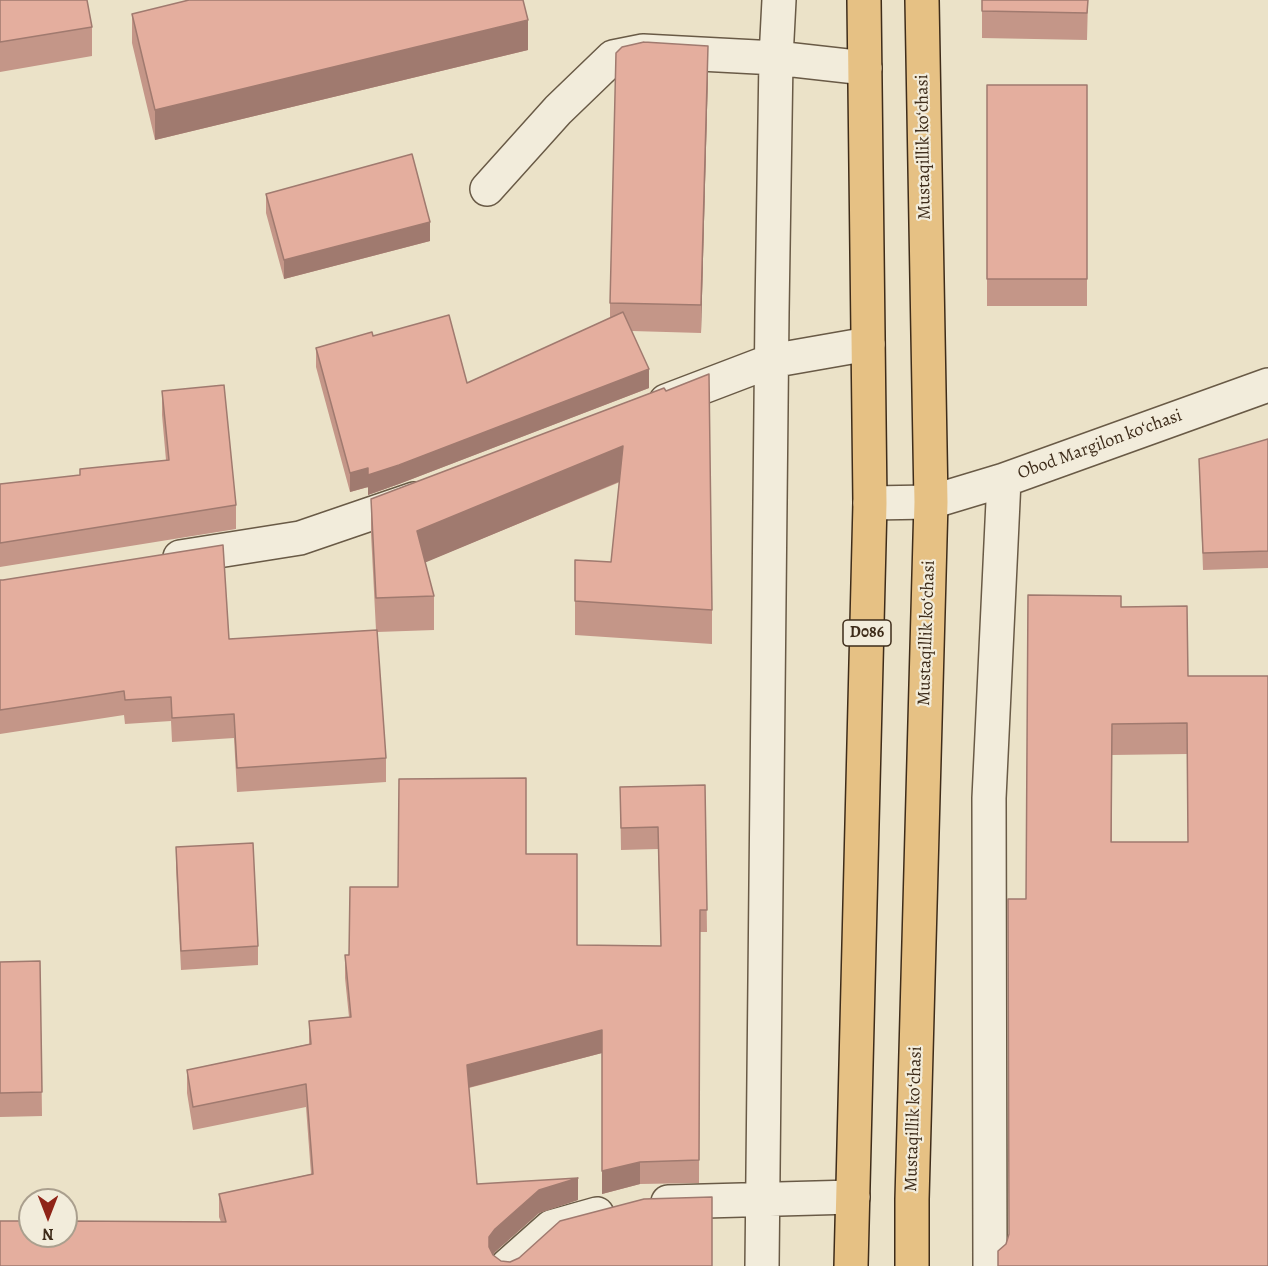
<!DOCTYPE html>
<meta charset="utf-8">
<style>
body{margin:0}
#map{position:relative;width:1268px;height:1266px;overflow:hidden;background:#ebe2c8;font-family:Alegreya,serif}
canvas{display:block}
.north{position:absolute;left:18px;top:1188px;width:60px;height:60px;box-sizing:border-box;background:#f2ecdb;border:2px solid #aa9f8e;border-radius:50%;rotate:180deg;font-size:16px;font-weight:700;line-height:24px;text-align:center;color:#3e2c1a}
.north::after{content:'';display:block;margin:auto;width:21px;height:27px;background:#8f2418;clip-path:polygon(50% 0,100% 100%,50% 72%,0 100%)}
</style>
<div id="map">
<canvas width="1268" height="1266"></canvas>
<div class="north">N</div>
</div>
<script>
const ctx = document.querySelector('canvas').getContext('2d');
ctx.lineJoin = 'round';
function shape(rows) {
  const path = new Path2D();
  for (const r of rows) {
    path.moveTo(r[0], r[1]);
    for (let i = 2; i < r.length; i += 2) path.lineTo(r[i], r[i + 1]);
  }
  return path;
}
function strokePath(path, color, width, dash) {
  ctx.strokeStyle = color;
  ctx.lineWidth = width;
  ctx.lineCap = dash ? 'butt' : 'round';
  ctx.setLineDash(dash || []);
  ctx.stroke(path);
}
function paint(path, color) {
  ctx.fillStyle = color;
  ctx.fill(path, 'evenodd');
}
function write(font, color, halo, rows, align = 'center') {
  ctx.font = font + ' Alegreya,serif';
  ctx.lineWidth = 4.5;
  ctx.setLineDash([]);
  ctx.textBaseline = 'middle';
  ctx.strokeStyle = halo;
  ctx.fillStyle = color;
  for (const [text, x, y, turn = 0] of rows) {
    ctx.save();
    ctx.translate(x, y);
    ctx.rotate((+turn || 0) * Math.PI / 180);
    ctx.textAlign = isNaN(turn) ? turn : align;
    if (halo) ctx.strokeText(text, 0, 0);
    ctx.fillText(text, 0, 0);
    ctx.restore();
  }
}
const minor = shape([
 [487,189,558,110,613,57,643,51,776,58,865,68],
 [666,401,771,361,868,344],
 [870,503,931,502,1004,480,1268,385],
 [180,557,300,538,414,499],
 [668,1202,853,1197],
 [507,1266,551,1227,597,1214],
 [762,1266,772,312,776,58,779,0],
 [990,1266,989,798,1004,480]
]);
const major = shape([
 [851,1266,870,503,864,0],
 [912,1266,912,1199,931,502,922,0]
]);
strokePath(minor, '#695a46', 36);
strokePath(major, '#3e2c1a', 36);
strokePath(minor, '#f2ecdb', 33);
strokePath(major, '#e6c184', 33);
paint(shape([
 [0,0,92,27,92,56,0,72],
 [982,0,1088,0,1087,40,982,38],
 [132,14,528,50,155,140,132,43],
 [708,73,701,333,632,331,649,388,399,484,368,495,368,487,350,492,316,367,316,348,373,336,467,383,610,318,610,303],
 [987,85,1087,85,1087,306,987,306],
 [266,194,430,241,284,279,266,213],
 [664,388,712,610,712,644,575,635,575,560,611,562,620,482,425,562,434,596,434,630,377,632,386,758,386,782,237,792,234,738,172,742,171,721,125,724,124,715,0,734,0,580,229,639,376,630,371,534,371,499],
 [162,391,236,505,236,529,0,567,0,484,80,475,166,460,162,415],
 [1268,439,1268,568,1203,570,1199,459],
 [1121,607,1188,676,1268,676,1006,1244,1009,1235,1026,899],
 [1187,754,1188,842,1112,842,1112,755],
 [705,785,707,932,700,932,699,1183,640,1184,602,1194,602,1053,469,1088,477,1184,578,1200,539,1213,495,1252,493,1255,501,1261,510,1262,712,1266,0,1266,221,1222,219,1217,219,1194,311,1174,306,1107,193,1130,187,1093,187,1070,309,1044,309,1021,349,1017,345,978,345,955,349,955,398,887,526,854,577,945,661,946,658,849,621,850,620,787],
 [176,847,258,946,258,965,181,970,176,867],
 [40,961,42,1116,0,1117,0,962]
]), '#c49688');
paint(shape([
 [528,20,528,50,155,140,155,110],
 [708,46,708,73,701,333,701,305],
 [430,222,430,241,284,279,284,260],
 [649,369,649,388,399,484,368,495,368,475],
 [623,446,623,480,417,566,417,531],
 [368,468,368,487,350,492,350,473],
 [602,1030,602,1053,467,1088,467,1065],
 [640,1162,640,1184,602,1194,602,1171],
 [578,1178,578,1200,539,1213,495,1252,489,1260,489,1237,495,1229,539,1190]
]), '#a07a6f');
const building = shape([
 [0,0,87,0,92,27,0,42,0,0],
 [189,0,523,0,528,20,155,110,132,14,189,0],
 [982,0,1088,0,1087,13,982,11,982,0],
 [644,42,708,46,701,305,610,303,616,53,622,47,644,42],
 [987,85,1087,85,1087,279,987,279,987,85],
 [412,154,430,222,284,260,266,194,412,154],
 [623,312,649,369,399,465,368,475,368,468,350,473,316,348,372,332,373,336,449,315,467,383,623,312],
 [709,374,712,610,575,601,575,560,611,562,623,446,417,531,434,596,376,598,371,499,664,388,666,391,709,374],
 [224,385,236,505,0,543,0,484,80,475,80,469,169,460,162,391,224,385],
 [1268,439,1268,551,1203,553,1199,459,1268,439],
 [223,545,229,639,377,630,386,758,237,768,234,714,172,718,171,697,125,700,124,691,0,710,0,580,3,580,223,545],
 [1028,595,1121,596,1121,607,1187,606,1188,676,1268,676,1268,1266,998,1266,998,1251,1006,1244,1009,1234,1008,899,1026,899,1028,595],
 [1187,723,1188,842,1111,842,1112,724,1187,723],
 [526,778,526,854,577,854,577,945,661,946,658,827,621,828,620,787,705,785,707,910,700,910,699,1160,640,1162,602,1171,602,1030,467,1065,477,1184,578,1178,539,1190,495,1229,489,1237,489,1247,493,1255,501,1261,510,1262,519,1258,560,1221,644,1199,712,1197,712,1266,0,1266,0,1221,30,1221,30,1236,66,1236,66,1221,226,1222,219,1194,313,1174,306,1084,193,1107,187,1070,311,1044,309,1021,351,1017,345,955,349,955,350,887,398,887,399,779,526,778],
 [253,843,258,946,181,951,176,847,253,843],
 [40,961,42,1092,0,1093,0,962,40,961]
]);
paint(building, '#e4ae9e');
strokePath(building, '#a07a6f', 1.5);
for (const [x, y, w] of [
 [867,633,48]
]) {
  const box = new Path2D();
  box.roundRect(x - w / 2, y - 13, w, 26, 4.5);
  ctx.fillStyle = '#f2ecdb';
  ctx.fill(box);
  strokePath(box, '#3e2c1a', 1.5);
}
write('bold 16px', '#3e2c1a', null, [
 ["D086",867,633]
]);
write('18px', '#3e2c1a', '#f2ecdb', [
 ["Mustaqillik koʻchasi",924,147,-91],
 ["Obod Margilon koʻchasi",1100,445,-20],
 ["Mustaqillik koʻchasi",927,633,-88],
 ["Mustaqillik koʻchasi",914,1119,-88]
]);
</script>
